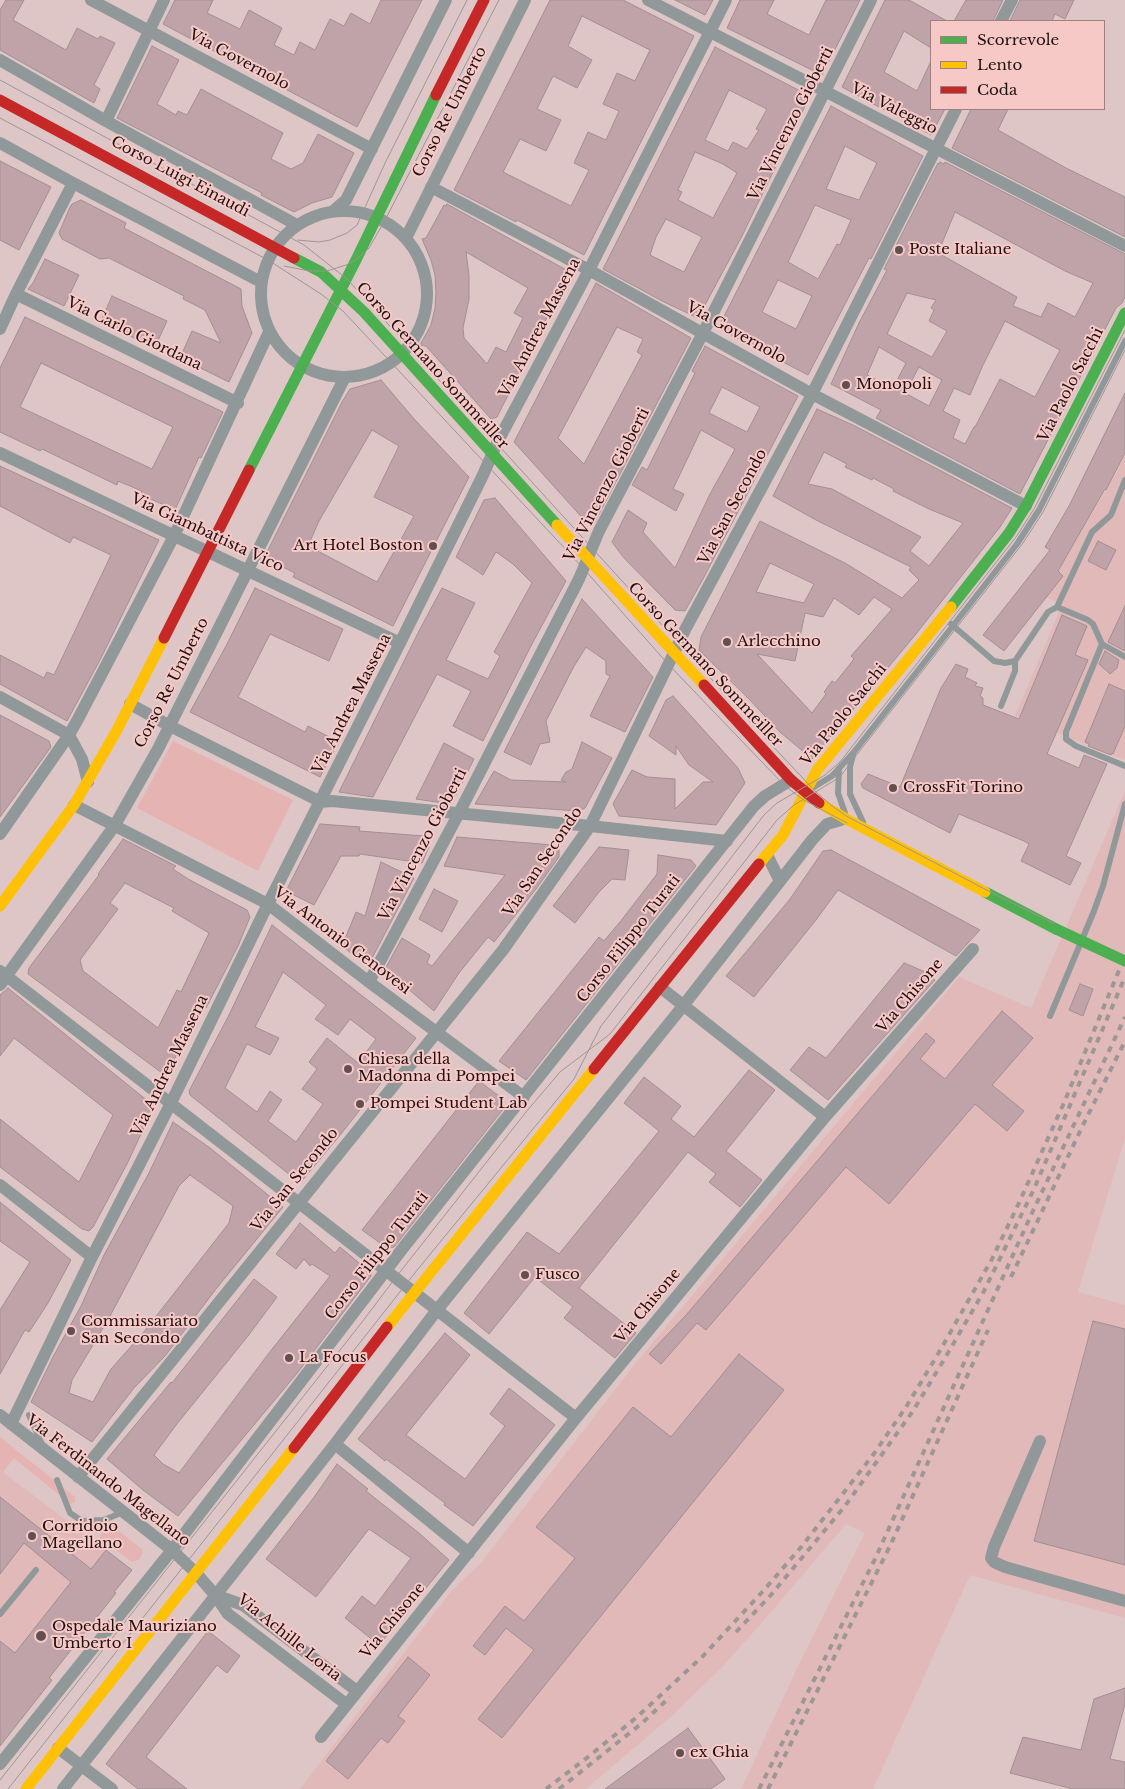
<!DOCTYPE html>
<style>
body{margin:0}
#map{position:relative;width:1125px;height:1789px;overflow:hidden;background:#dec6c6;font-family:"Libre Baskerville",serif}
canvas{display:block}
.legend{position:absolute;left:930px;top:20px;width:175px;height:90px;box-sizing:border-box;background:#f6c9c7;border:1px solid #a07f7e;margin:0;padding:6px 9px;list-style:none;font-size:15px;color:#201111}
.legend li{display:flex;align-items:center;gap:10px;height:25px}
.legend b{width:25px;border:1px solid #a07f7e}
</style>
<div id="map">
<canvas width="1125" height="1789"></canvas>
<ul class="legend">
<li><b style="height:6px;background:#4caf50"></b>Scorrevole</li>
<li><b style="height:6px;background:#ffc107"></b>Lento</li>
<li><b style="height:6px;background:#c62828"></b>Coda</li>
</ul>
</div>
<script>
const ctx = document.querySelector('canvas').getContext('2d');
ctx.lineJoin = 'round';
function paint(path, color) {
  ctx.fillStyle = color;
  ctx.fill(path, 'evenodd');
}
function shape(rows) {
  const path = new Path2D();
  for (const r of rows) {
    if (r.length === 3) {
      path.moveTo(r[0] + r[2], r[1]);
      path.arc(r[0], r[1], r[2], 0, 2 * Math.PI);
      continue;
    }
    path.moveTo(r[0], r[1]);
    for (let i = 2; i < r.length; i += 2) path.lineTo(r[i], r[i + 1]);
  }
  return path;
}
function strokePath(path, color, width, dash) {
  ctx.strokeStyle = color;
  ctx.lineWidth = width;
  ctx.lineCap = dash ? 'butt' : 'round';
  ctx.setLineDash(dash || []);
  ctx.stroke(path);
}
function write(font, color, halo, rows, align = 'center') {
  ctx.font = font + ' "Libre Baskerville",serif';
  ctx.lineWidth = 4;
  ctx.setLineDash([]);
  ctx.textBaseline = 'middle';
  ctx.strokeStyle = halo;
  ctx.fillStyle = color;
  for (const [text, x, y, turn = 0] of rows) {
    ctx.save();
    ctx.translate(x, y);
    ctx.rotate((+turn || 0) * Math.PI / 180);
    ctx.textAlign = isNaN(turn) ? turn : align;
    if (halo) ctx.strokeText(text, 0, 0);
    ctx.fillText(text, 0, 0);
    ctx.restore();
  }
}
paint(shape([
 [1125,455,1125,760,1015,716,1062,605,1043,595,1116,474],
 [1125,791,1125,1138,1078,1292,1125,1305,1125,1618,970,1575,873,1789,741,1789,800,1662,865,1533,846,1524,766,1618,723,1666,675,1713,586,1789,300,1789,452,1590,481,1563,638,1360,959,977,1031,1008],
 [0,1470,132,1570,115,1592,116,1593,49,1678,0,1746]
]), '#e1b9b8');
paint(shape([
 [173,741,293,800,258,871,137,808],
 [0,1437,75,1497,75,1502,70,1504,14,1458,3,1472,0,1470],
 [111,1525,143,1550,140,1559,132,1562,100,1538,102,1530]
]), '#e5b3b2');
const building = shape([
 [6,0,24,0,13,20,66,50,77,28,98,39,100,36,115,43,94,85,100,89,94,103,0,50,0,10,6,0],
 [175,0,213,0,207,13,240,29,249,10,282,28,274,45,294,55,300,42,315,50,330,19,344,26,351,13,370,24,381,0,422,0,357,127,163,24,175,0],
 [550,0,623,0,694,36,584,255,517,220,516,222,454,190,550,0],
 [582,16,650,50,635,81,617,73,603,104,619,111,606,140,588,132,574,163,589,170,571,206,503,172,520,139,546,151,561,120,537,109,553,76,577,88,592,60,568,46,582,16],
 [675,0,713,0,705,15,675,0],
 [740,0,774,0,767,14,809,35,826,0,860,0,822,75,727,28,740,0],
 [885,0,909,0,947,21,931,21,931,48,904,31,884,72,917,91,931,61,931,109,945,109,931,135,842,87,885,0],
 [966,0,1003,0,993,21,954,21,966,0],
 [1020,0,1074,0,1065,19,1055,14,1052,21,1010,21,1020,0],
 [152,46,179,60,157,104,176,115,178,111,187,115,201,89,283,133,271,159,291,169,303,163,318,134,354,153,332,197,312,203,294,212,261,195,262,193,117,118,152,46],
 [715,47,810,96,742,236,698,318,664,302,603,269,715,47],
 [729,90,767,109,756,129,759,130,747,149,733,142,728,151,705,140,729,90],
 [695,152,723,164,737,173,713,218,678,200,682,192,678,190,695,152],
 [666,219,702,237,684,272,650,255,656,237,666,219],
 [831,106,923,156,871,259,869,258,808,375,718,328,831,106],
 [845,146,877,163,859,200,826,189,845,146],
 [815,205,851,220,840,245,837,244,818,279,788,262,815,205],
 [778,280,812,296,796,329,762,312,778,280],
 [971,109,1008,109,998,130,1066,168,1125,197,1125,237,952,148,971,109],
 [0,161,51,187,19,250,0,240,0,161],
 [940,162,944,164,945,162,1125,254,1125,297,1122,303,1116,308,1020,494,876,418,881,410,831,384,859,323,887,270,884,269,938,163,939,164,940,162],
 [955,212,1065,271,1093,283,1075,317,1048,303,1041,317,1013,306,1017,297,938,253,955,212],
 [907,293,936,300,931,308,934,310,929,321,947,331,932,357,887,334,907,293],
 [1005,321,1060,350,1035,397,1000,379,975,427,974,427,965,444,953,438,960,420,943,411,954,388,970,395,983,365,1005,321],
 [879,347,906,363,893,388,867,375,879,347],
 [919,367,942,380,929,406,905,393,919,367],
 [81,200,126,223,124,228,241,289,242,306,252,333,229,382,180,358,192,331,221,343,205,310,183,299,184,296,109,258,100,259,62,239,59,233,70,207,72,204,81,200],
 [447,204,570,272,497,417,491,419,426,346,420,345,431,325,435,308,436,292,435,275,431,260,422,239,426,238,444,205,446,206,447,204],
 [466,252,528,288,514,313,523,318,506,352,496,347,487,364,464,338,463,328,469,299,469,275,466,252],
 [45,259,79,275,64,306,28,289,33,283,45,259],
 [596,283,691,338,595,522,586,522,514,442,596,283],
 [617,327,643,339,637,352,642,355,584,464,558,438,617,327],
 [112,296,167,321,155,347,100,323,112,296],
 [25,317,223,412,201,458,199,457,175,510,140,494,142,491,118,481,117,485,42,449,40,451,0,432,0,368,25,317],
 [41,363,173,427,152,469,20,407,41,363],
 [705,346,798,396,703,579,685,611,675,610,624,558,612,542,628,510,647,523,643,532,675,568,710,494,735,449,701,430,673,489,684,494,676,511,632,485,642,467,647,470,695,373,692,371,705,346],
 [722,387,760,407,747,432,709,413,722,387],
 [381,380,415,420,469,477,393,626,293,577,295,573,264,558,342,402,350,389,381,380],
 [372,430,399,446,374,497,414,516,377,582,308,546,319,521,372,430],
 [1125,393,1125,453,1106,490,1105,489,1058,571,1063,576,1004,651,983,635,1050,550,1045,547,1069,506,1125,393],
 [817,409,855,426,1012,508,1000,527,916,634,812,759,780,732,749,699,699,650,701,637,760,521,845,563,902,598,919,580,909,570,911,567,816,520,773,496,817,409],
 [824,452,847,464,845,467,872,480,873,478,894,489,893,491,929,509,963,523,929,566,910,551,921,537,832,489,808,484,824,452],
 [770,563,814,584,804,603,756,592,770,563],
 [874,597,892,609,851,656,854,659,835,683,832,681,824,692,826,694,812,713,757,654,795,661,805,613,823,617,834,598,859,615,874,597],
 [0,466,159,540,101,658,67,721,0,684,0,655,44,678,47,672,54,675,111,555,73,537,70,543,0,506,0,466],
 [495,498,566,581,533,642,483,741,453,726,471,691,437,674,373,797,339,792,419,631,442,588,475,603,446,660,488,679,500,656,494,652,532,583,513,564,496,552,483,575,456,557,484,500,495,498],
 [1098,541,1116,550,1106,570,1088,561,1098,541],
 [255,588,343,629,329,661,270,634,238,697,305,732,308,726,339,742,320,777,190,712,226,646,255,588],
 [582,599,653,677,625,732,590,716,610,676,606,674,606,661,586,647,573,668,546,721,550,742,540,744,531,765,504,752,582,599],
 [1125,606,1125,651,1108,642,1125,606],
 [1062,615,1087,626,1075,655,1088,660,1047,754,1079,768,1084,755,1107,764,1066,856,1081,863,1070,885,1021,861,1029,844,1024,841,959,814,950,833,863,788,861,784,868,774,900,787,941,688,956,664,968,669,965,677,977,683,975,686,983,688,980,696,983,698,983,705,1019,719,1062,615],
 [1105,651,1119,660,1117,668,1110,674,1099,664,1105,651],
 [1109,684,1125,691,1125,726,1113,754,1112,753,1111,755,1088,746,1089,744,1085,742,1109,684],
 [673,696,738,768,745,783,716,825,619,816,613,804,632,770,647,777,675,779,675,809,703,782,713,782,689,765,676,746,676,755,649,736,666,700,673,696],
 [0,715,49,741,51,747,0,817,0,715],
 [582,742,612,758,585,808,579,811,475,804,494,771,511,780,566,782,561,780,566,772,572,769,582,742],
 [444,743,474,759,456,795,455,794,450,804,416,799,444,743],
 [320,824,360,827,359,831,424,836,429,847,422,863,360,854,359,856,341,856,314,905,286,891,320,824],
 [457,837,553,845,559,849,559,857,536,889,494,942,488,937,459,973,434,1011,385,969,402,938,430,955,427,963,432,966,505,875,444,866,457,837],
 [123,839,176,866,173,869,188,879,247,910,250,917,238,946,206,1008,200,1004,170,1069,162,1073,28,974,29,968,99,875,98,874,123,839],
 [125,883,174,908,172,911,209,933,181,992,177,990,158,1028,83,971,80,960,118,909,110,903,125,883],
 [599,847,629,850,625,880,612,879,599,892,575,923,553,906,599,847],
 [831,850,904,889,980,930,956,956,838,890,816,920,754,997,726,976,790,899,823,851,831,850],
 [658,855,691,860,696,866,526,1080,499,1061,599,937,604,941,620,922,657,874,658,855],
 [381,862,414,878,369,964,364,963,342,946,356,912,365,916,381,862],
 [434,889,458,901,442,932,419,919,434,889],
 [272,925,416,1038,341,1134,300,1183,190,1095,189,1091,229,1015,272,925],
 [283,972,326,1005,315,1019,338,1035,350,1019,376,1039,358,1063,327,1038,309,1062,317,1069,302,1089,323,1104,296,1142,268,1121,282,1100,270,1091,257,1112,225,1088,247,1044,270,1055,279,1038,255,1027,283,972],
 [904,963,928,973,935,980,828,1100,790,1070,809,1047,826,1058,904,963],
 [1080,984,1093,989,1083,1016,1069,1010,1080,984],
 [8,988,154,1106,127,1164,93,1227,89,1231,82,1229,0,1167,0,1119,79,1182,113,1115,14,1038,0,1056,0,995,8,988],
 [1002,1011,1033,1038,992,1085,1024,1111,1007,1131,975,1104,889,1204,846,1167,706,1330,697,1323,661,1364,649,1354,687,1314,926,1033,935,1041,920,1059,945,1079,1002,1011],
 [749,1070,775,1090,726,1151,762,1180,740,1207,709,1182,716,1174,688,1152,579,1288,636,1333,615,1358,564,1318,573,1307,535,1277,489,1334,464,1313,527,1232,559,1254,659,1131,624,1103,644,1077,681,1106,671,1119,694,1137,749,1070],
 [479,1081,503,1099,504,1108,394,1247,387,1248,362,1230,479,1081],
 [173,1122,210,1148,283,1207,216,1289,165,1356,134,1388,92,1442,31,1402,53,1357,81,1306,104,1255,149,1173,173,1122],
 [190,1175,233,1206,229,1223,143,1333,111,1369,93,1402,69,1393,72,1380,109,1318,179,1186,190,1175],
 [0,1202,71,1260,48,1303,29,1332,25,1330,0,1374,0,1310,30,1262,0,1241,0,1202],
 [300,1223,335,1253,340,1247,371,1273,371,1276,298,1372,178,1516,143,1490,107,1459,171,1382,172,1383,254,1279,277,1297,248,1336,176,1425,154,1455,163,1464,179,1473,269,1353,330,1276,312,1264,310,1266,304,1259,296,1269,276,1254,300,1223],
 [1093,1321,1125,1329,1125,1565,1034,1541,1093,1321],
 [445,1333,470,1355,406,1435,465,1479,505,1426,490,1414,509,1388,555,1425,473,1526,444,1505,445,1503,386,1459,385,1461,358,1439,445,1333],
 [739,1354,784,1390,502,1738,478,1719,534,1650,506,1628,485,1655,473,1646,505,1606,524,1621,575,1558,536,1527,633,1407,671,1437,739,1354],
 [337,1464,368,1489,366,1491,419,1533,449,1560,379,1645,345,1618,362,1596,375,1606,411,1558,369,1529,316,1597,266,1559,315,1496,337,1464],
 [0,1497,91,1569,106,1550,132,1570,114,1592,116,1593,49,1678,52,1680,0,1746,0,1641,15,1653,71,1582,24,1543,0,1574,0,1497],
 [208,1631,240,1656,227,1673,217,1665,146,1757,187,1789,138,1789,106,1764,208,1631],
 [408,1657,430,1675,398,1716,405,1721,388,1743,381,1738,348,1779,326,1761,408,1657],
 [1125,1688,1125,1704,1110,1759,1125,1762,1125,1789,1073,1789,1010,1773,1023,1737,1081,1750,1094,1699,1125,1688],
 [688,1728,725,1779,711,1789,605,1789,688,1728]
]);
paint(building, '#c0a3a9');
strokePath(building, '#a18f91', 1);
strokePath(shape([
 [1057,607,1092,532,1111,515,1125,480],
 [951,624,994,661,1005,663,1015,661,1048,612,1057,607,1088,620,1093,624,1102,644,1125,657],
 [1102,644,1066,732,1066,739,1076,746,1125,766],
 [1001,706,1015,671,1015,661],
 [853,755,850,767,850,794,863,822],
 [839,769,838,793,845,813],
 [814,787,832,776,854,752,1017,544,1039,510,1125,341],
 [1050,1016,1094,911,1103,886,1125,804],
 [29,1415,41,1442],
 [57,1480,70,1513,82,1521,104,1520,123,1512],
 [0,1614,36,1570]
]), '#919899', 6);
strokePath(shape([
 [91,0,372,149],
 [648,0,1125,246],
 [1001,21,1012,0],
 [0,60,106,121,297,225],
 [106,121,164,0],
 [0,143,73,183,261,282],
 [431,187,589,270,812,394,1026,506],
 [344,294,83],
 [332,212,346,200,446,0],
 [406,238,525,0],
 [16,294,238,403],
 [0,329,16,294,73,183],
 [0,453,400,643],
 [0,697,69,735,82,759,88,782],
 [130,704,170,726,321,802,332,801,590,826,727,841],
 [74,805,268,904,369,982,524,1097],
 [0,834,69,735,78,719,174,536,269,332],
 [767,855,780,881],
 [0,971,576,1418],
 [369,982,458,815,579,579,599,531,703,333,871,0],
 [0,985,115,825,158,749,345,377],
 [660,987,825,1117],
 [0,1185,92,1257],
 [0,1415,172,1550,196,1573,215,1595,228,1614,346,1704],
 [11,1424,92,1257,171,1103,268,904,400,643,483,475,497,443,589,270,726,0],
 [1040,1441,994,1547,991,1558,994,1562,1005,1567,1125,1601],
 [335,1444,469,1553],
 [78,1477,503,950,590,826,686,628,809,400,956,109],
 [215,1595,243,1605,357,1691],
 [321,1737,576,1418,825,1117,973,949],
 [58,1748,112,1789],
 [0,1764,172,1550,403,1248,754,806,765,796,791,780],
 [63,1789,335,1444,437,1310,683,1006,812,840,827,824,841,820]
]), '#919899', 12);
strokePath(shape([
 [294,258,321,272,364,312,557,525],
 [249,470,356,260,436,95],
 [951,607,1009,533,1026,506,1125,313],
 [985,892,1056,929]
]), '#4caf50', 11);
strokePath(shape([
 [557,525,704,685],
 [819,803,848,820,985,892],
 [759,864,783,835,817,770,951,607],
 [0,906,74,805,117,730,164,638],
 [387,1327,594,1069],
 [26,1789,294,1448]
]), '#ffc107', 11);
strokePath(shape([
 [436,95,484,0],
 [0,100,294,258],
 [164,638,249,470],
 [704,685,791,780,819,803],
 [594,1069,759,864],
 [294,1448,387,1327]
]), '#c62828', 11);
strokePath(shape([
 [0,80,304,245,347,279,766,739,816,792,832,806,848,817,998,896,1125,958],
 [0,118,268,260,321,294,343,311,583,568,668,664,784,785,802,799,847,823],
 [298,240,319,242,330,240,347,233,357,225,386,161,467,0],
 [284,266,309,271,327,271,346,265,356,260,369,248,384,222,499,0],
 [0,1780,359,1326,400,1272,526,1112,560,1072,610,1034,777,820,794,805,840,777,851,762,1023,543,1043,512,1125,350],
 [8,1789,418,1269,574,1079,601,1026,764,815,777,803,825,775,840,762,1016,537,1034,509,1125,330]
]), '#9d9696', 1);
strokePath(shape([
 [1011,1277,1083,1125,1125,1041],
 [736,1632,770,1596,845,1506,913,1411,945,1358,984,1291,1034,1189,1125,977],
 [546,1789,588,1757,637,1717,703,1656,764,1590,802,1546,873,1455,906,1407,938,1354,992,1259,1018,1205,1063,1105,1125,956],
 [559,1789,641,1724,670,1697],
 [759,1789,875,1559,1032,1213,1125,1017],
 [768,1789,890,1546,988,1330]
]), '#9d9696', 4, [6, 6]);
strokePath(shape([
 [1056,929,1125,961]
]), '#4caf50', 11);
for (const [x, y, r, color] of [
 [899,250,5,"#625050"],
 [846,385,5,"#625050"],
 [433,546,5,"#625050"],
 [727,642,5,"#625050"],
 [893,788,5,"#625050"],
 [348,1069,5,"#625050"],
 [360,1104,5,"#625050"],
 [525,1275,5,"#625050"],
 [71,1331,5,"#625050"],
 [289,1358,5,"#625050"],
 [32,1536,5,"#625050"],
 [41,1636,6,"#625050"],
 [680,1753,5,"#625050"]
]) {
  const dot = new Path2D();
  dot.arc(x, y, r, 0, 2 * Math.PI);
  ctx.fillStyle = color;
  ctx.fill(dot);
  strokePath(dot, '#f6c9c7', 2);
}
write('15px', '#201111', '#f6c9c7', [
 ["Via Governolo",239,60,28],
 ["Via Valeggio",894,109,27],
 ["Corso Re Umberto",450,112,-63],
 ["Via Vincenzo Gioberti",791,124,-63],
 ["Corso Luigi Einaudi",180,177,28],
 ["Via Andrea Massena",540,328,-62],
 ["Via Governolo",736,333,29],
 ["Via Carlo Giordana",134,334,26],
 ["Corso Germano Sommeiller",432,366,48],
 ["Via Paolo Sacchi",1071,385,-63],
 ["Via Vincenzo Gioberti",607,485,-63],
 ["Via San Secondo",733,507,-62],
 ["Via Giambattista Vico",207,533,25],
 ["Corso Germano Sommeiller",705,665,47],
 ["Corso Re Umberto",172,683,-63],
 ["Via Andrea Massena",352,704,-63],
 ["Via Paolo Sacchi",844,715,-51],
 ["Via Vincenzo Gioberti",423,845,-62],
 ["Via San Secondo",543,862,-56],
 ["Corso Filippo Turati",629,939,-52],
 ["Via Antonio Genovesi",342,941,37],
 ["Via Chisone",910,996,-49],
 ["Via Andrea Massena",170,1066,-64],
 ["Via San Secondo",295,1180,-51],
 ["Corso Filippo Turati",377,1256,-52],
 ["Via Chisone",648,1306,-50],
 ["Via Ferdinando Magellano",108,1481,38],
 ["Via Chisone",393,1621,-51],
 ["Via Achille Loria",289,1638,39]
]);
write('15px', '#201111', '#f6c9c7', [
 ["Poste Italiane",909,250],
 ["Monopoli",856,385],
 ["Art Hotel Boston",423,546,"right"],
 ["Arlecchino",737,642],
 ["CrossFit Torino",903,788],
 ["Chiesa della",358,1060],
 ["Madonna di Pompei",358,1077],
 ["Pompei Student Lab",370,1104],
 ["Fusco",535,1275],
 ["Commissariato",81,1322],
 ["San Secondo",81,1339],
 ["La Focus",299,1358],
 ["Corridoio",42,1527],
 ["Magellano",42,1544],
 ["Ospedale Mauriziano",52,1627],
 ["Umberto I",52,1644],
 ["ex Ghia",690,1753]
], 'left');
</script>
